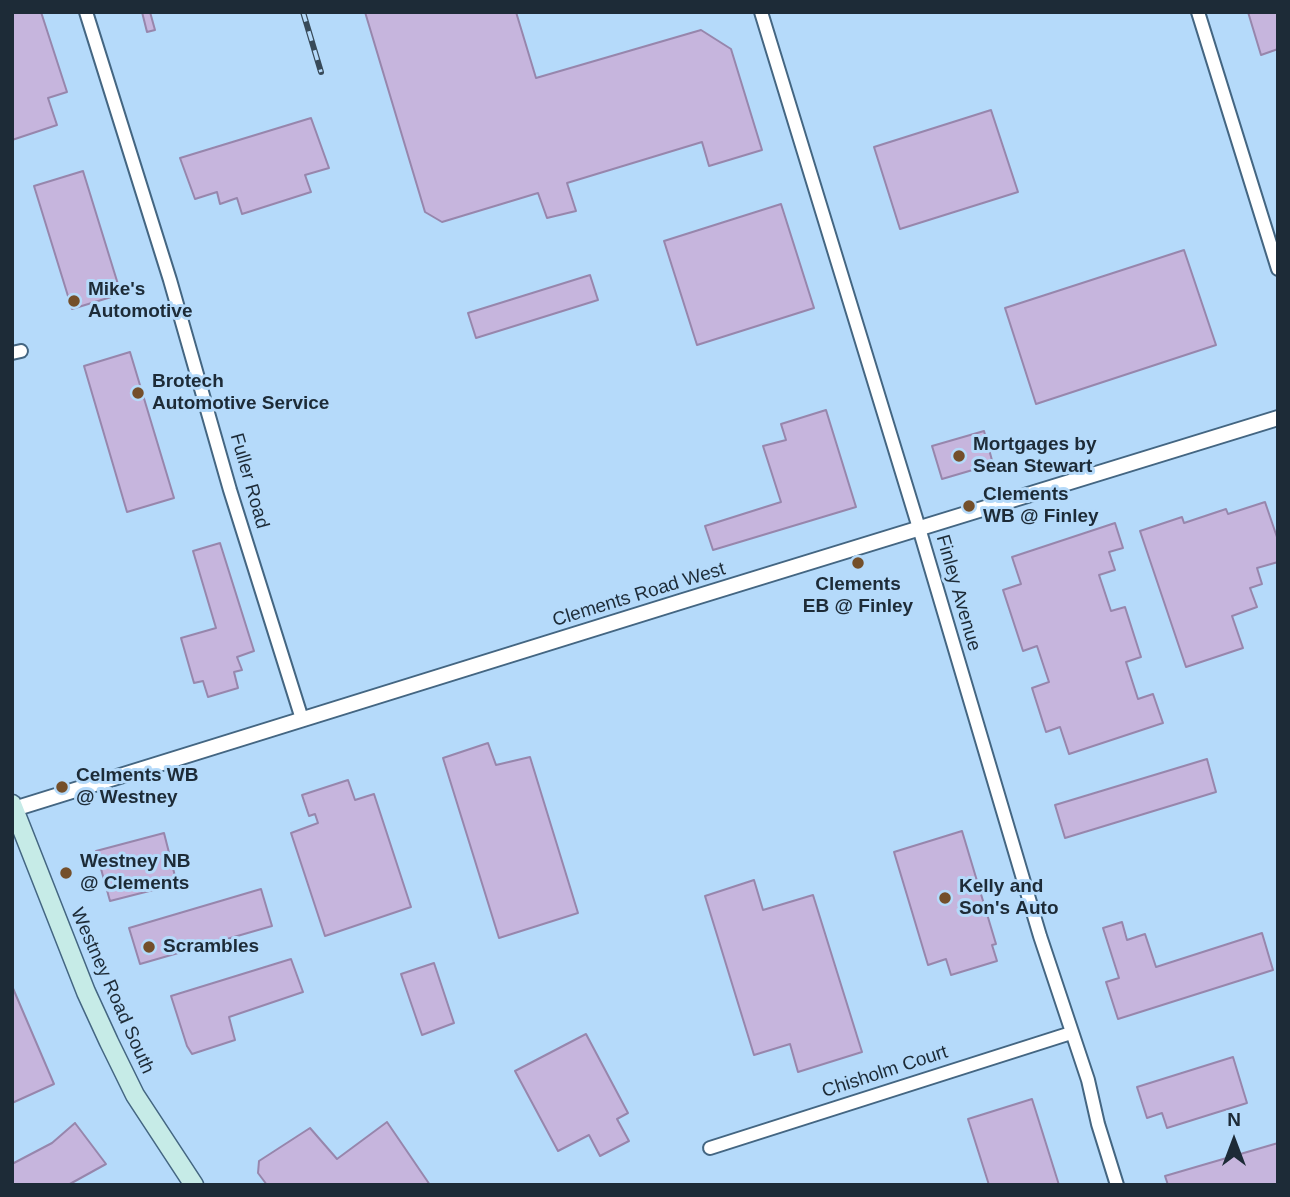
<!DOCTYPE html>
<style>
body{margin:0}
#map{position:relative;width:1290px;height:1197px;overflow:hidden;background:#b5dafa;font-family:Arial,sans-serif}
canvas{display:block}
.frame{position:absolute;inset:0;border:14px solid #1d2b37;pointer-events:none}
.north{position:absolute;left:1199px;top:1106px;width:70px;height:70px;-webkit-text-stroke:5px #b5dafa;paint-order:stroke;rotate:0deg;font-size:19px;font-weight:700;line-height:28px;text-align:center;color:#1d2b37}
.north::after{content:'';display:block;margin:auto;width:24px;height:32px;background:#1d2b37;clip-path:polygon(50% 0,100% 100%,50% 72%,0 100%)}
</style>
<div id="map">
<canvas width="1290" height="1197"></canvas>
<div class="frame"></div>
<div class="north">N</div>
</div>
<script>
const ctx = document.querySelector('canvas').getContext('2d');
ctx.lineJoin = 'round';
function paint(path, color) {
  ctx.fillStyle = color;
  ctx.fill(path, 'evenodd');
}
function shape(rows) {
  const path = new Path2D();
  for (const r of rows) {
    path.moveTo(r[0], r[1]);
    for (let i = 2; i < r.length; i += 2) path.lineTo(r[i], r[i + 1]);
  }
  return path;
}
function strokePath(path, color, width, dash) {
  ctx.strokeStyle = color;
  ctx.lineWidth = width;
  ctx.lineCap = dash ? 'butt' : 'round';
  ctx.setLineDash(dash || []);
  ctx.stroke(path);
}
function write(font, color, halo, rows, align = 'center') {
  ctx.font = font + ' Arial,sans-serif';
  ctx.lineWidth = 6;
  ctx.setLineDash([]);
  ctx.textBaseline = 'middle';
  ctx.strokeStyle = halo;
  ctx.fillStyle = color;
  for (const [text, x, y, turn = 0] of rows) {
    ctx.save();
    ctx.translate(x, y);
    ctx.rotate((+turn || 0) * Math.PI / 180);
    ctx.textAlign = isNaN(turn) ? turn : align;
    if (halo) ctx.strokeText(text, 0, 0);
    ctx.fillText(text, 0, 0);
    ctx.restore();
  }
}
const building = shape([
 [12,12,41,12,67,92,48,98,57,125,12,140,12,12],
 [142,12,150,12,155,30,147,32,142,12],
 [365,12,516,12,536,78,701,30,731,49,762,150,709,166,702,142,567,183,576,211,547,218,538,193,442,222,425,212,365,12],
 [1248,12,1278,12,1278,49,1261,55,1248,12],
 [991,110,1018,192,900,229,874,147,991,110],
 [311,118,329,168,305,175,311,192,242,214,237,198,220,204,217,192,195,199,180,158,311,118],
 [83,171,121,294,72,309,34,186,83,171],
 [781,204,814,308,697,345,664,241,781,204],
 [1184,250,1216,345,1036,404,1005,308,1184,250],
 [590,275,598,300,476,338,468,313,590,275],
 [130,352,174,498,127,512,84,366,130,352],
 [826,410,856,507,713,550,705,526,781,502,763,446,786,440,781,424,826,410],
 [984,431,993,464,942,479,932,446,984,431],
 [1265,502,1278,540,1278,562,1257,568,1262,584,1250,588,1257,607,1232,616,1243,648,1186,667,1140,531,1182,517,1184,523,1226,509,1228,514,1265,502],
 [1115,523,1123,548,1109,552,1115,570,1099,575,1111,611,1125,607,1141,657,1126,662,1138,699,1153,694,1163,723,1069,754,1060,727,1046,732,1032,688,1049,682,1037,646,1023,651,1003,590,1021,584,1012,557,1115,523],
 [220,543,254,651,237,657,242,670,234,672,238,688,208,697,203,681,194,683,181,638,216,628,193,551,220,543],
 [488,743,496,765,530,757,578,913,499,938,443,758,488,743],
 [1207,759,1216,792,1065,838,1055,805,1207,759],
 [348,780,355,800,374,794,411,907,325,936,291,833,318,823,315,814,309,816,302,795,348,780],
 [962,831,996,944,992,945,997,961,951,975,946,959,928,965,894,852,962,831],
 [164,833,177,884,110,901,96,851,164,833],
 [754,880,763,910,813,895,862,1052,798,1072,790,1044,754,1055,705,896,754,880],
 [261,889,272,926,140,964,129,928,261,889],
 [1122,922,1127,940,1145,934,1156,967,1262,933,1273,970,1118,1019,1106,982,1119,978,1103,928,1122,922],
 [291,959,303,992,229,1017,235,1040,192,1054,187,1046,171,996,291,959],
 [434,963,454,1023,422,1035,401,974,434,963],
 [12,986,54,1084,12,1103,12,986],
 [586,1034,628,1113,617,1119,629,1141,600,1156,589,1135,558,1151,515,1071,586,1034],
 [1233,1057,1247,1103,1167,1128,1162,1113,1147,1118,1137,1087,1233,1057],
 [1032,1099,1059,1185,989,1185,968,1119,1032,1099],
 [387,1122,430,1185,267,1185,258,1173,259,1161,310,1128,337,1159,387,1122],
 [75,1123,106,1164,68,1185,12,1185,12,1164,52,1143,75,1123],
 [1278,1143,1278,1185,1168,1185,1165,1176,1278,1143]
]);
paint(building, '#c6b5dd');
strokePath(building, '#9786ac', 2);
const minor = shape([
 [86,12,170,280,230,490,302,719],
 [761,12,919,528,1040,936,1088,1080,1098,1124,1117,1185],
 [1198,12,1278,269],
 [12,353,21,351],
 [710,1148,1071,1033]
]);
const tertiary = shape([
 [14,809,683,601,1278,418]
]);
const secondary = shape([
 [12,804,86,992,109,1042,135,1095,194,1185]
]);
strokePath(minor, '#446682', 16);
strokePath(tertiary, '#446682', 18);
strokePath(secondary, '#446682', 21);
strokePath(minor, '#fff', 12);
strokePath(tertiary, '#fff', 14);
strokePath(secondary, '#c6ebe7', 18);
const rail = shape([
 [303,12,321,72]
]);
strokePath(rail, '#384a59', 6);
strokePath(rail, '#b5dafa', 3.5, [10]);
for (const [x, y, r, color] of [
 [74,301,7,"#744f2a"],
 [138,393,7,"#744f2a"],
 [959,456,7,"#744f2a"],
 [969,506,7,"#744f2a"],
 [858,563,7,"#744f2a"],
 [62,787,7,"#744f2a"],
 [66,873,7,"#744f2a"],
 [945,898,7,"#744f2a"],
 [149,947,7,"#744f2a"]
]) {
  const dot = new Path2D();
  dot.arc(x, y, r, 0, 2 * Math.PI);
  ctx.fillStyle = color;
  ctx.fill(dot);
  strokePath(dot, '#b5dafa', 2.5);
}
write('bold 19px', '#1d2b37', '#b5dafa', [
 ["Mike's",88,290],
 ["Automotive",88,312],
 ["Brotech",152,382],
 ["Automotive Service",152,404],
 ["Mortgages by",973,445],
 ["Sean Stewart",973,467],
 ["Clements",983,495],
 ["WB @ Finley",983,517],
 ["Clements",858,585,"center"],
 ["EB @ Finley",858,607,"center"],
 ["Celments WB",76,776],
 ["@ Westney",76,798],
 ["Westney NB",80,862],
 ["@ Clements",80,884],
 ["Kelly and",959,887],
 ["Son's Auto",959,909],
 ["Scrambles",163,947]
], 'left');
write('19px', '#1d2b37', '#b5dafa', [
 ["Fuller Road",249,481,74],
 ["Finley Avenue",958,593,74],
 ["Clements Road West",639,595,-17],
 ["Westney Road South",112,991,66],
 ["Chisholm Court",885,1072,-18]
]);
</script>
